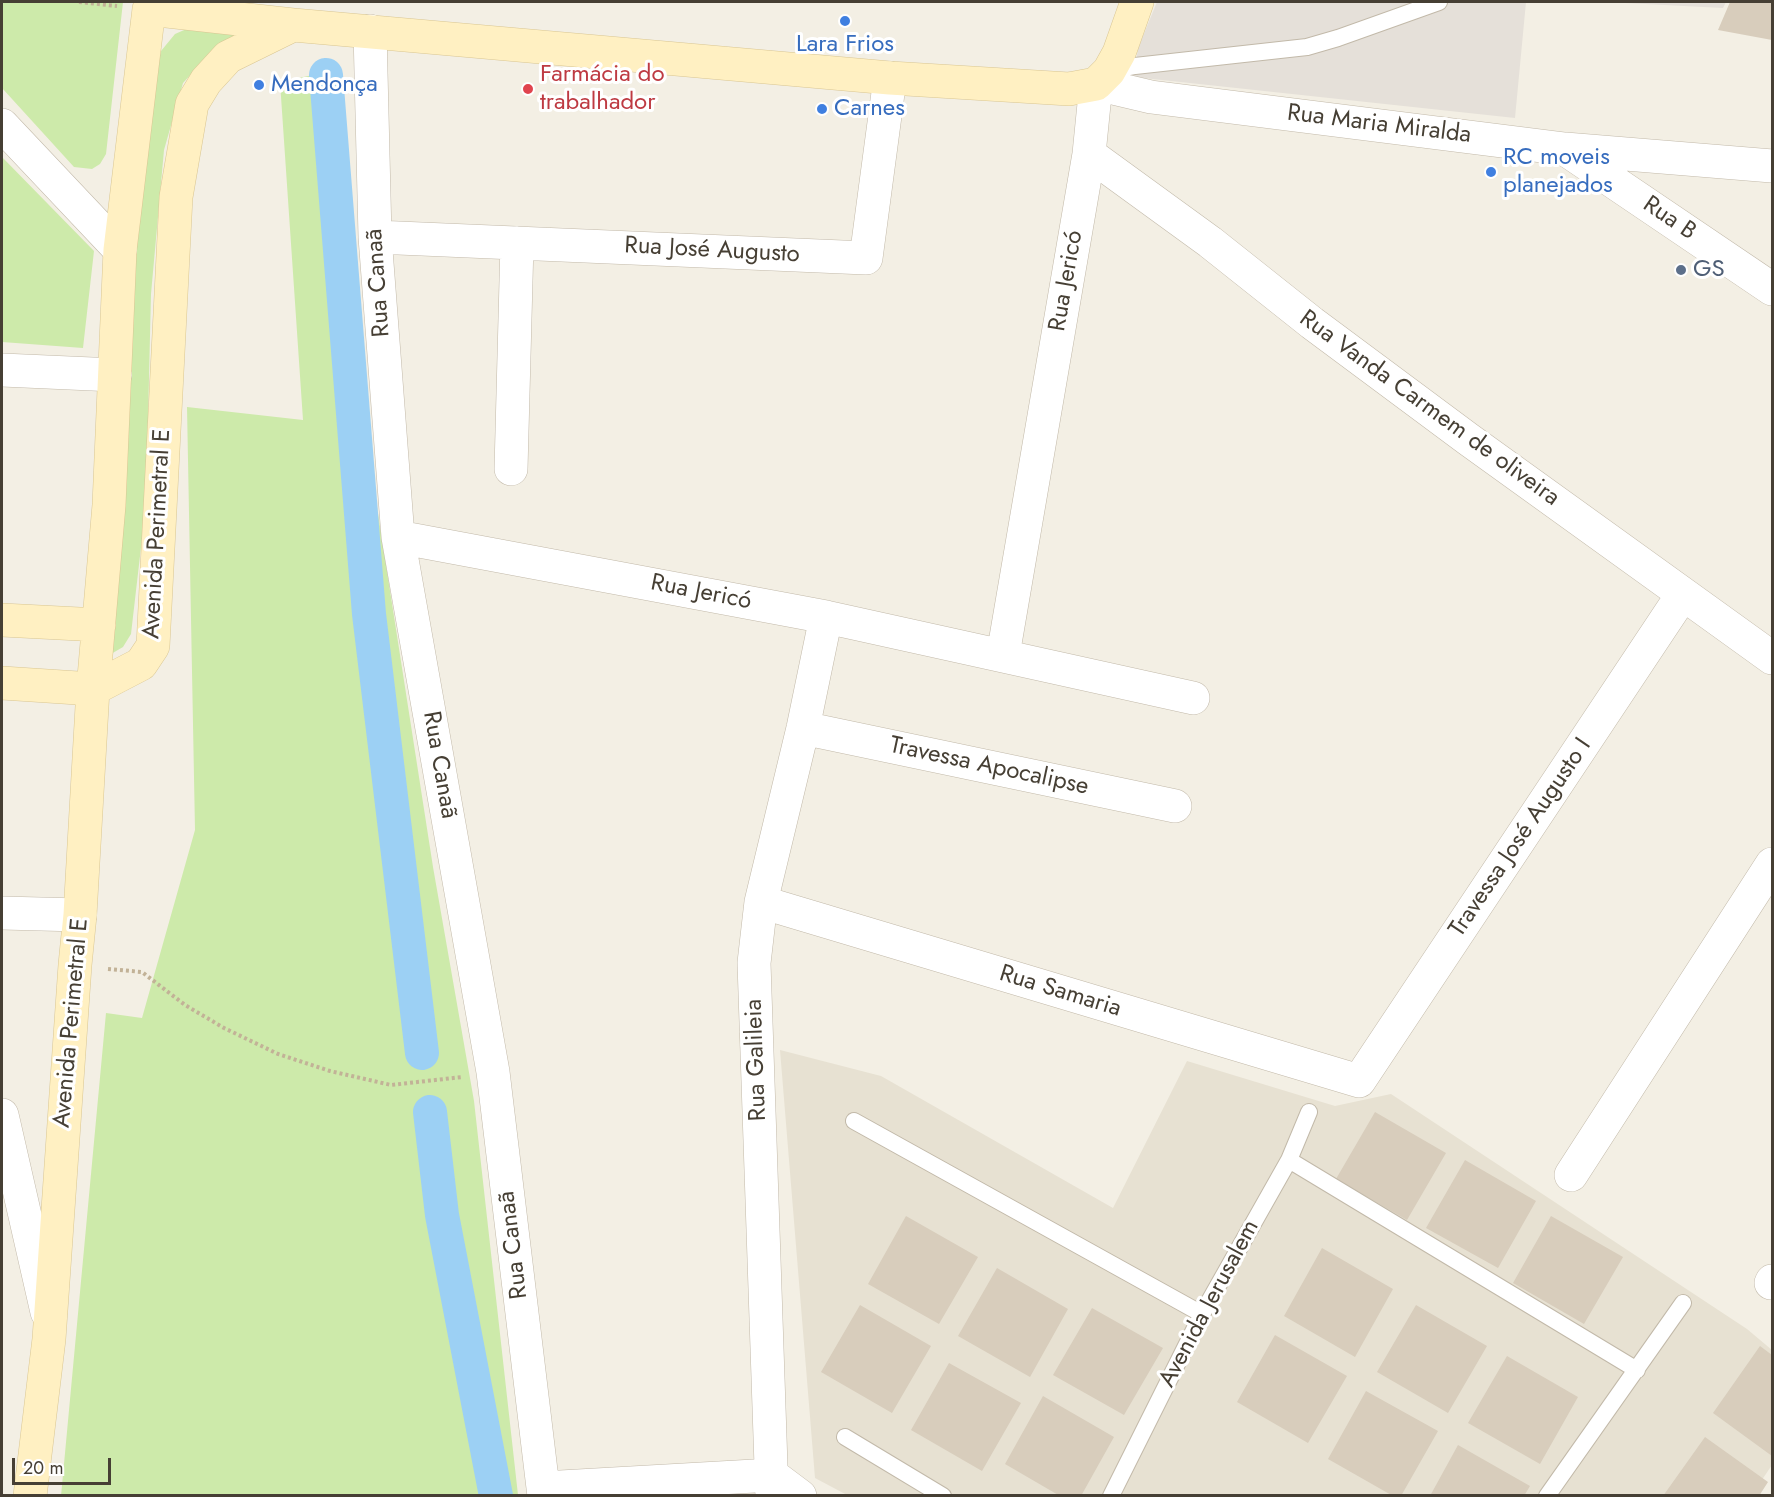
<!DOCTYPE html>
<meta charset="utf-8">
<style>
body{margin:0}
#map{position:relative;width:1774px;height:1497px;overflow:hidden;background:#f3efe4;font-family:Jost,sans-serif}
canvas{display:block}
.frame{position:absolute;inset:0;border:3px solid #463f34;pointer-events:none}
.scale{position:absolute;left:12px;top:1458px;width:99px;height:27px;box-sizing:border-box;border:3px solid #463f34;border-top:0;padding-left:8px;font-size:18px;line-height:21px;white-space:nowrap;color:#463f34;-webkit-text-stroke:4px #fff;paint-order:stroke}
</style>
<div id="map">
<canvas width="1774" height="1497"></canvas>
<div class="frame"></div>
<div class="scale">20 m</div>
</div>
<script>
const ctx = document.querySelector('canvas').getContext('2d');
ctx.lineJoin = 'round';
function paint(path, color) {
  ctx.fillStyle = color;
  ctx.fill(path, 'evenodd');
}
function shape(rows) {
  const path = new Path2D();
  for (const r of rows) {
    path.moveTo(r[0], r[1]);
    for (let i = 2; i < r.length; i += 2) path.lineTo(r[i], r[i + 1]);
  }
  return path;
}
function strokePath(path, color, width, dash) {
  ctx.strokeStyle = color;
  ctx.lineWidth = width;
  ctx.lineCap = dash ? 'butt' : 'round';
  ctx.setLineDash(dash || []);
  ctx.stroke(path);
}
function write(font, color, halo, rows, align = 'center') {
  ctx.font = font + ' Jost,sans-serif';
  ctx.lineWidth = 6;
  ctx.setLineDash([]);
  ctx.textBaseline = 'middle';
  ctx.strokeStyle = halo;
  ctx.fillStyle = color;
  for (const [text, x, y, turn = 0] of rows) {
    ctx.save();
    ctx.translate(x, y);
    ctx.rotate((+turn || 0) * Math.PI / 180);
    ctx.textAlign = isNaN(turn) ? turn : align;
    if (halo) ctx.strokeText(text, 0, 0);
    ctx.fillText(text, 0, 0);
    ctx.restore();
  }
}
paint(shape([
 [780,1050,881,1076,1113,1208,1187,1061,1335,1106,1391,1094,1747,1329,1772,1350,1772,1465,1751,1496,847,1495,815,1478]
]), '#e7e1d2');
paint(shape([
 [1157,2,1526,2,1515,118,1134,77,1138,48],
 [1606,2,1726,2,1723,8]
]), '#e5e0d9');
paint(shape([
 [2,2,123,2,106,154,100,164,92,169,74,167,2,88],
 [191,27,245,32,213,50,183,83,164,150,151,294,146,504,131,634,123,647,111,654,123,363,156,68,161,51,175,34],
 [341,69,345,152,372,475,433,867,474,1101,518,1495,61,1496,106,1013,142,1018,195,830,187,407,303,420,280,82],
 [2,157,94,251,83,348,2,342]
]), '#cdeaaa');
strokePath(shape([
 [326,75,369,614,422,1053],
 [430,1112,442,1215,496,1496]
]), '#9cd0f4', 34);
paint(shape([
 [1730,2,1772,2,1772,40,1718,30],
 [1375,1112,1446,1153,1407,1220,1336,1179],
 [1465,1160,1536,1201,1498,1268,1426,1228],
 [906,1216,978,1257,939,1324,868,1284],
 [1551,1216,1623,1257,1584,1324,1513,1283],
 [1322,1248,1393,1289,1355,1357,1284,1316],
 [997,1268,1068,1309,1030,1377,958,1336],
 [860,1305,931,1346,892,1413,821,1372],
 [1416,1305,1487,1346,1448,1413,1377,1372],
 [1092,1308,1163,1348,1124,1415,1053,1375],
 [1275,1335,1347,1376,1308,1443,1237,1402],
 [1760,1346,1772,1355,1772,1456,1713,1413],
 [1507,1356,1578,1397,1540,1464,1468,1423],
 [949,1363,1021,1403,982,1471,911,1430],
 [1366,1391,1438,1431,1401,1496,1393,1496,1328,1459],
 [1043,1396,1114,1437,1081,1496,1060,1496,1005,1464],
 [1705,1437,1768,1482,1759,1496,1663,1496],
 [1458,1445,1530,1486,1524,1496,1430,1496]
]), '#d8cdbc');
const lane = shape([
 [1110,71,1135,66,1307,47,1338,38,1439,2],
 [854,1121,1202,1314],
 [1289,1160,1637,1370],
 [845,1437,943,1496],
 [1111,1496,1202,1314,1289,1160,1309,1112],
 [1547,1496,1683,1303]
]);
const street = shape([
 [370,31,375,237,398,537,493,1072,544,1496],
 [2,125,120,250],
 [1568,151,1772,289],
 [1089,154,1210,242,1312,323,1468,439,1772,658],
 [375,237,866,258,890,78],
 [2,370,115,375],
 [511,469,517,243],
 [398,537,826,617,1193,698],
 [1003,655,1089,154,1096,84,1151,97,1565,149,1772,166],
 [803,728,1175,806],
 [761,902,1359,1081,1683,594],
 [2,913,80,915],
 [2,1115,47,1312],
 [1571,1175,1772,864],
 [1771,1283,1772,1281],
 [772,1475,800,1496],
 [543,1488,772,1475],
 [772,1496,754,963,761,902,803,728,826,617]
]);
const secondary = shape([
 [2,620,99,625],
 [2,683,93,689,141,664,153,646,176,197,192,104,206,81,228,57,293,25],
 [30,1496,49,1339,75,965,80,915,93,689,109,505,120,250,149,9,293,25,890,78,1069,89,1096,84,1109,71,1119,53,1137,2]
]);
strokePath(lane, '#c2b9a9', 18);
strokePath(street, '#c2b9a9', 34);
strokePath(secondary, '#d9c693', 34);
strokePath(shape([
 [79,2,117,6],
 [108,969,142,972,185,1005,224,1028,278,1054,330,1071,391,1085,462,1077]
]), '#c2b297', 4, [3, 3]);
strokePath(lane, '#fff', 16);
strokePath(street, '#fff', 33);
strokePath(secondary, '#fff0c2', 33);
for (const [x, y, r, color] of [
 [845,21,6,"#3f7fe0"],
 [259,85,6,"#3f7fe0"],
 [528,89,6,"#e0444e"],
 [822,109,6,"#3f7fe0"],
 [1491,172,6,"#3f7fe0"],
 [1681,270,6,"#5c6f8a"]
]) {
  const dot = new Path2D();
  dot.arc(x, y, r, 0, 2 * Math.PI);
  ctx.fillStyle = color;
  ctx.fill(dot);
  strokePath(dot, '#fff', 2);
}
write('24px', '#366cbe', '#fff', [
 ["Lara Frios",845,45,"center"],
 ["Mendonça",271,85],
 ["Carnes",834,109],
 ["RC moveis",1503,158],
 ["planejados",1503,186]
], 'left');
write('24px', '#be3a42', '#fff', [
 ["Farmácia do",540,75],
 ["trabalhador",540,103]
], 'left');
write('24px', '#463f34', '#fff', [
 ["Rua Maria Miralda",1379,125,7],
 ["Rua B",1669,219,34],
 ["Rua José Augusto",712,251,3],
 ["Rua Jericó",1067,281,-80],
 ["Rua Canaã",379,283,-94],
 ["Rua Vanda Carmem de oliveira",1429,409,36],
 ["Avenida Perimetral E",158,534,-87],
 ["Rua Jericó",701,593,11],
 ["Rua Canaã",439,765,80],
 ["Travessa Apocalipse",989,767,12],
 ["Travessa José Augusto I",1521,838,-56],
 ["Rua Samaria",1060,992,17],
 ["Avenida Perimetral E",72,1023,-85],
 ["Rua Galileia",757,1060,-92],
 ["Rua Canaã",514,1245,-97],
 ["Avenida Jerusalem",1210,1304,-62]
]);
write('24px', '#4e5e75', '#fff', [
 ["GS",1693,270]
], 'left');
</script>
